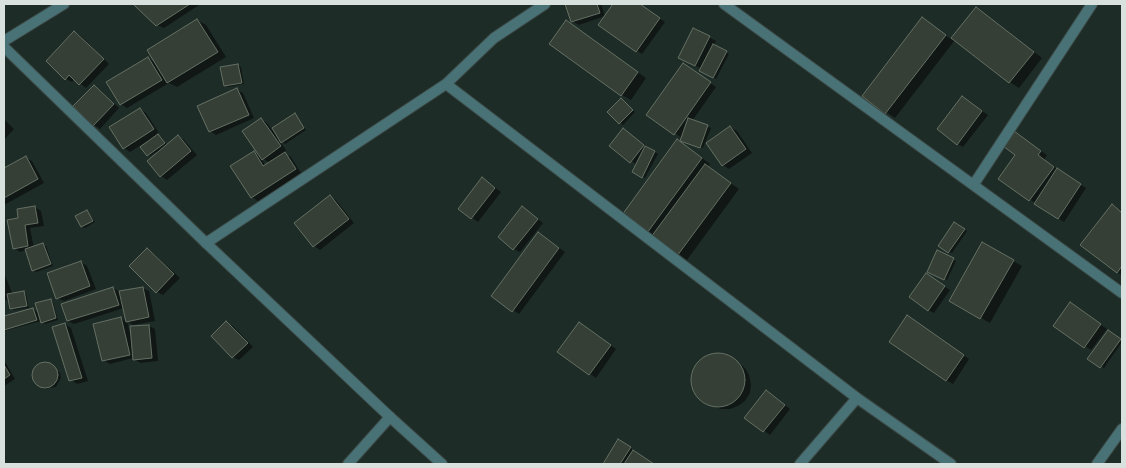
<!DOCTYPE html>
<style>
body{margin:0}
#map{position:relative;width:1126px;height:468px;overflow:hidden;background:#1e2c28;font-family:Ubuntu,sans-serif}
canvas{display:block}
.frame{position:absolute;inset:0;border:5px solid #d8e1de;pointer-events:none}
</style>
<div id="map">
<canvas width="1126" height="468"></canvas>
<div class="frame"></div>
</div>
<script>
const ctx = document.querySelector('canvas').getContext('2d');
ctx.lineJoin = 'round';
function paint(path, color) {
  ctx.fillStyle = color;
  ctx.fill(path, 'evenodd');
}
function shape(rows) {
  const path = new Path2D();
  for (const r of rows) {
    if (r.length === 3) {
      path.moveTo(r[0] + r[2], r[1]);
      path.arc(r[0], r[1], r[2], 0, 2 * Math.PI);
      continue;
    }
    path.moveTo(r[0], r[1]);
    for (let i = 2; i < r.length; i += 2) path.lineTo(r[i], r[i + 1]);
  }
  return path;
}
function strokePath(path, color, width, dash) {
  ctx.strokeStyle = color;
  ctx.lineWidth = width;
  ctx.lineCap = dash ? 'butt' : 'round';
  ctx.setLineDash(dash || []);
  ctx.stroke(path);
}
paint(shape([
 [134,4,198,4,199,5,164,28,157,25],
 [566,4,601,4,605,16,579,25,572,21],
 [614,4,639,4,665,22,642,54,599,25],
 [976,9,985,14,1042,58,1019,88,1010,82,955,40,895,118,863,96,923,19,952,40],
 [197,20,206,25,226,57,177,87,169,83,127,108,121,104,148,58,156,63],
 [575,27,646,78,631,100,622,95],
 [694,29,716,41,714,45,729,54,716,79,701,71,702,69,686,61],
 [75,32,81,36,109,64,86,88,75,79,72,82,66,79],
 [238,65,241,67,244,84,228,87,225,85],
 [689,68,716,87,692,121,711,128,703,148,684,142,682,138,648,115],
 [94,86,100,90,119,108,100,129,94,125],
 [237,90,243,93,254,118,216,135,210,131],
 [963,98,988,115,963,147,957,144],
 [621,99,635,112,623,125,609,112],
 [140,109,146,113,159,133,157,135,161,137,167,145,178,136,184,140,197,155,167,180,161,176,156,152,150,156,147,155,147,141,130,152,124,148],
 [295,114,306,130,285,144,280,141,286,150,283,153,291,157,301,173,258,201,252,197,254,152,261,157,261,119,267,123,272,130],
 [261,158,270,163,266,166],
 [4,119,14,129,4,140],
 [730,127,737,131,752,153,729,169,723,165],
 [624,130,658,154,645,178,633,172,637,165,611,146],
 [1020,136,1047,155,1044,160,1086,188,1064,222,999,179,1016,154],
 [686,146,710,164,708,167,739,189,687,260,647,232],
 [26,158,32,161,44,183,4,205,4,170],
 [489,183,501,192,478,222,460,209],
 [330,197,336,200,354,223,320,250,314,246],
 [1112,205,1122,213,1122,275,1117,272],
 [35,207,41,211,44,226,30,228,34,248,43,245,46,246,53,266,36,272,33,270,26,250,20,252,14,248,20,219],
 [87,211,89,213,95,222,85,228,82,227,77,216],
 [529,212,543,223,520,252,514,249],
 [954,224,967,231,952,253,939,245],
 [545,238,565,252,519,314,513,310],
 [983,244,1022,266,990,323,951,301],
 [147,249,153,253,180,278,163,295,157,292],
 [938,252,956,261,947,280,931,273],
 [81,262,87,266,96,289,64,301,57,298],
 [4,273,13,295,24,293,26,294,29,308,14,310,11,308,10,299,4,301],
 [932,278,950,290,934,313,928,310],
 [113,288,120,292,142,288,149,291,155,321,133,325,127,321,131,338,149,326,155,329,158,361,140,363,133,358,110,364,103,360,121,318,127,322,124,308,74,324,68,321],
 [50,300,53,302,58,320,45,324,41,321,4,331,4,318,33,309,39,313],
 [1076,307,1107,329,1091,350,1054,325],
 [914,321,969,359,953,384,946,380],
 [226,323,233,326,253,347,239,360,233,357],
 [65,324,71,328,88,381,77,384,71,380],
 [585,327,616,349,596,378,559,352],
 [1111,333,1122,342,1104,368,1089,359],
 [714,355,723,355,738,362,745,368,749,375,751,384,750,393,745,401,738,406,730,409,721,409,712,406,699,396,694,388,692,380,694,371,699,363,705,358],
 [4,360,15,379,4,386],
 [43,363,53,366,60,373,61,378,56,387,45,389,37,384,33,380,32,375,38,365],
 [772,395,790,409,770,435,746,417],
 [619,441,636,451,635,453,654,464,605,464]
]), '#0007');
const building = shape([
 [133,4,190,4,156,26,133,4],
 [565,4,597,4,600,13,571,22,565,4],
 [613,4,640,4,660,18,636,52,598,25,613,4],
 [976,7,1034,52,1009,83,951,38,976,7],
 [922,17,946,35,885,114,862,96,922,17],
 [197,19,218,52,167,83,147,50,197,19],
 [566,20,638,72,621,96,549,44,566,20],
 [693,28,710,36,695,66,678,58,693,28],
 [74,31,104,59,79,85,69,75,65,80,46,61,74,31],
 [713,44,727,51,713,78,699,71,713,44],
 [148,57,162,80,120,105,106,82,148,57],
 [683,63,711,82,674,135,646,115,683,63],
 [238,64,242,83,224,86,220,67,238,64],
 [94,85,114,104,93,126,73,106,94,85],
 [237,88,249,115,209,132,197,106,237,88],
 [962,96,982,111,957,145,937,129,962,96],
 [621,98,633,110,619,124,607,112,621,98],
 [140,108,154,129,123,149,109,127,140,108],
 [295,113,304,128,281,143,272,128,295,113],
 [261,118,281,146,262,160,242,131,261,118],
 [688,118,708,125,700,148,680,141,688,118],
 [730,126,746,149,722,166,706,143,730,126],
 [623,128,644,145,630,163,609,146,623,128],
 [1014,131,1041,151,1038,155,1054,167,1029,201,998,179,1015,155,1003,146,1014,131],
 [158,134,165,143,147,156,140,147,158,134],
 [178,135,191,151,160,177,147,161,178,135],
 [677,139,702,158,647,233,622,215,677,139],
 [645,146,655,151,642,178,632,172,645,146],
 [254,151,263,166,285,152,296,169,251,198,230,166,254,151],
 [26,156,38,179,4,198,4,168,26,156],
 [705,164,731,183,677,256,651,237,705,164],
 [1057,168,1081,184,1058,219,1034,204,1057,168],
 [482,177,495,188,471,219,458,209,482,177],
 [330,195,349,219,313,247,294,223,330,195],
 [1112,204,1122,213,1122,266,1117,273,1080,245,1112,204],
 [35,206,38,223,25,225,28,246,13,249,7,220,18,218,17,209,35,206],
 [522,206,538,219,513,250,498,237,522,206],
 [87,210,93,221,81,227,75,216,87,210],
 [954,222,965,229,948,253,938,246,954,222],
 [538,232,559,248,512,312,491,296,538,232],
 [982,242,1014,260,980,319,949,301,982,242],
 [43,243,51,264,32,271,25,249,43,243],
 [147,248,174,274,156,293,129,266,147,248],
 [937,250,954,258,944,280,927,272,937,250],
 [81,261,90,286,56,299,47,273,81,261],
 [926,273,945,286,928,311,909,297,926,273],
 [113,287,119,305,67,321,61,304,113,287],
 [143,287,149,317,126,322,119,291,143,287],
 [24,291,27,306,10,309,7,294,24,291],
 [51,299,56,318,41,323,35,303,51,299],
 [1070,302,1101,324,1084,348,1053,326,1070,302],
 [33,308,37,320,4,330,4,316,33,308],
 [907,315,964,355,946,381,889,342,907,315],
 [121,317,130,355,102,361,93,324,121,317],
 [226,321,248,343,232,358,211,336,226,321],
 [579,322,611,345,589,375,557,352,579,322],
 [65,323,82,378,69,381,52,327,65,323],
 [149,325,152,358,133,360,130,326,149,325],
 [1108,330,1121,339,1100,368,1087,359,1108,330],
 [718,380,27],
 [45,375,13],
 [4,365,10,375,4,379,4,365],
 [766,390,785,405,763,432,744,418,766,390],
 [618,439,631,447,620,464,603,464,618,439],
 [633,450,654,464,624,464,633,450]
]);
paint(building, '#353f35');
strokePath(building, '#657064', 1);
const minor = shape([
 [724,4,1122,293],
 [4,41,64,4],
 [446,84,857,398,951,464],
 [974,184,1092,4],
 [206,243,446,84,494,38,545,4],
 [348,464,390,417],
 [800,464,857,398],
 [1097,464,1122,429]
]);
const tertiary = shape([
 [4,47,206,243,390,417,442,464]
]);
strokePath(minor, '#3c4945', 12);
strokePath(tertiary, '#3c4945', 12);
strokePath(minor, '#497277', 10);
strokePath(tertiary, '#497277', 10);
</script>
